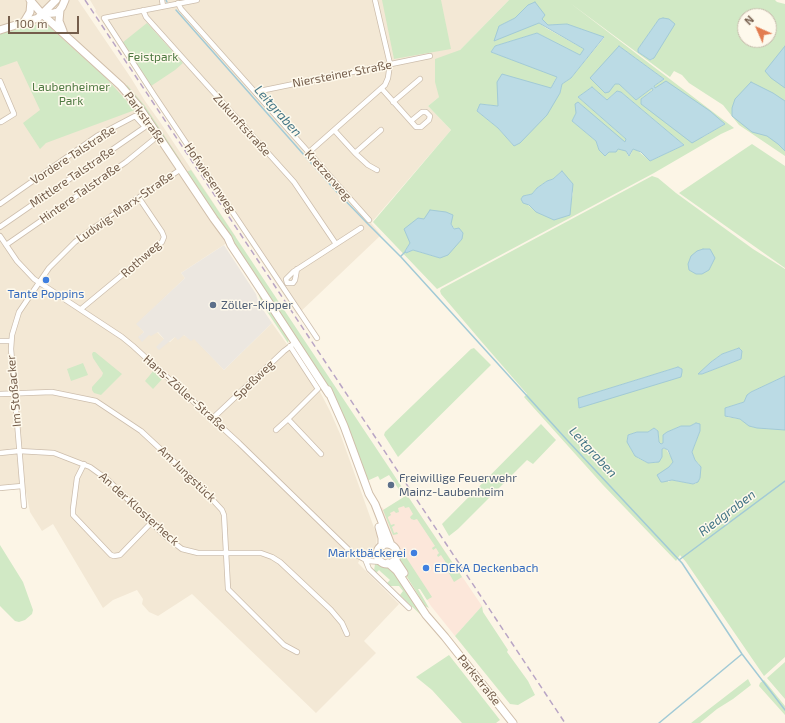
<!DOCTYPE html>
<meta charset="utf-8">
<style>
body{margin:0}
#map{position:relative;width:785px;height:723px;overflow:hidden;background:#fcf5e6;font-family:"Exo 2",sans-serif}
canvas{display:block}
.north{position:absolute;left:737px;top:8px;width:40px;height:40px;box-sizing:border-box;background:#fef9ec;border:1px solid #c7bbac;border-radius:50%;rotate:315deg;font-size:11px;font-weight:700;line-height:16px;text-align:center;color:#745d4b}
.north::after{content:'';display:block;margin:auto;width:14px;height:18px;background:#e27c4f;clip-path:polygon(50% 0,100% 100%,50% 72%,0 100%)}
.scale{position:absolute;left:8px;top:16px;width:71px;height:18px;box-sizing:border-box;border:2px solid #745d4b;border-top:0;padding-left:5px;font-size:12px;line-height:14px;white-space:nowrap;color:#745d4b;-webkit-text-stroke:3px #fef9ec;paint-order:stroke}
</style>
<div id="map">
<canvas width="785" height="723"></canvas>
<div class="north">N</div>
<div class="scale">100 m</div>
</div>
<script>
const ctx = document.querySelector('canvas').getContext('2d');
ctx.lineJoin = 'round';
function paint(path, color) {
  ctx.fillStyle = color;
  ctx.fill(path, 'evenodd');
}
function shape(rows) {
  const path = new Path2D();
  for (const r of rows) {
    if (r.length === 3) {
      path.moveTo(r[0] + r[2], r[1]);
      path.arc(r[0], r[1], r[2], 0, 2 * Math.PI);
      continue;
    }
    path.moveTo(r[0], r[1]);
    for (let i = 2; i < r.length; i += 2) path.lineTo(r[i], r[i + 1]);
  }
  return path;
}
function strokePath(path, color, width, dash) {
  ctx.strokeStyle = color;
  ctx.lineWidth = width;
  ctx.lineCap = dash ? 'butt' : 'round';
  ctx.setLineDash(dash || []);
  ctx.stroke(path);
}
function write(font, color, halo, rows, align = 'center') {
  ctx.font = font + ' "Exo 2",sans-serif';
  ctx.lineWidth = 3;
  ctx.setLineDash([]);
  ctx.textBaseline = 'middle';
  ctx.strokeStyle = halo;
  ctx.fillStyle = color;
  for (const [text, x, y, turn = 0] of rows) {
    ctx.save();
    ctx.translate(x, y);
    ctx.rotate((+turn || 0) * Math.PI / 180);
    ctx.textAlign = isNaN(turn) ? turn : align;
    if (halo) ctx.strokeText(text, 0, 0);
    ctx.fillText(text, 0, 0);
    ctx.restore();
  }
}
paint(shape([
 [0,0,78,0,131,78,145,101,160,122,236,237,181,273,185,278,137,324,144,332,139,337,157,332,164,339,170,342,175,337,184,335,188,338,194,338,224,370,272,323,319,390,330,411,341,436,377,536,376,546,368,554,363,554,358,563,399,604,364,641,376,653,316,713,192,594,158,616,149,612,142,604,143,599,137,590,113,600,103,608,53,524,42,531,30,512,25,487,0,491],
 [90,0,509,0,460,50,439,97,428,106,451,130,371,223,381,235,297,315,95,11,96,10]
]), '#f3e8d5');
paint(shape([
 [407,495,482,606,455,636,431,606,399,555,379,509,382,507,384,510]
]), '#fce7da');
paint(shape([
 [224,245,256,294,259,304,272,323,224,370,194,339,191,341,184,335,178,340,175,337,159,350,156,347,164,339,158,332,151,336,149,335,142,342,138,337,144,332,136,324,185,278,181,273]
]), '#ece7e0');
paint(shape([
 [382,0,441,0,451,49,394,59],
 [509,0,775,0,777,2,785,4,785,156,739,125,723,105,689,83,682,75,674,71,670,77,570,3,734,128,721,134,654,173,437,289,373,222,451,130,428,106,439,97,435,82,435,59,460,50],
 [528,5,548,25,567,24,604,38,571,78,562,84,560,93,514,146,498,128,477,111,481,104,498,106,551,88,557,76,491,52,495,46,537,33,581,56,584,49,546,28,539,23,499,26,515,18],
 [745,16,769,16,769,40,745,40],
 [663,18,652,60,650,60,638,52,638,49,659,19],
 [619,46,664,79,654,86,655,88,725,124,703,137,641,99,653,89,652,88,636,100,619,84,615,84,612,86],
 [592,87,607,100,617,91,621,92,684,145,650,161,637,150,633,149,631,154,628,156,626,150,618,149,609,152,599,150,596,141,572,121,576,113,578,102,624,143,626,139,578,97],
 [562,171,573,193,571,201,536,212,521,199,523,196,532,194,537,188,547,181,553,179],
 [427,216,451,224,462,239,440,258,413,250,406,253,405,251],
 [45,23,106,78,135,110,46,143,40,149,23,123,40,110,17,61,0,67,0,34,30,26],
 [147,23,183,63,175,70,151,86,122,43],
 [127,85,145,106,181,161,179,162,143,107,126,86],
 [752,144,785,166,785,268,679,193],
 [191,170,392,472,403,489,400,491,389,475,380,480,378,476,367,481,346,425,186,172],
 [652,176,658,178,676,193,753,249,785,269,785,376,751,392,744,402,725,408,727,417,740,419,753,427,785,430,785,657,764,676,686,562,680,555,676,561,603,485,524,397,527,394,481,341,441,294,440,291,441,289],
 [739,348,741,359,702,374,699,374,711,362,722,354],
 [678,367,682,369,682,372,579,408,578,398],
 [696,423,699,424,700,431,692,452,695,460,699,464,700,478,695,484,693,484,672,480,668,482,669,467,673,462,671,457,666,449,662,449,662,457,655,463,648,463,638,458,634,454,631,449,627,439,628,435,637,432,648,432,654,428,658,431,659,442,661,444,663,443,667,432,681,426,690,426],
 [251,282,289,338,288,343,262,304,258,293],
 [474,348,491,365,398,457,384,435,385,432,471,349],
 [93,352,95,352,122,374,101,395,94,393,92,390,92,387,102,376,103,373,93,358,92,354],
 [83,363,88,375,71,381,67,369],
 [154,370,163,378,153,389,145,381],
 [541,424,556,440,533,464,527,460,458,529,449,536,442,524],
 [407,495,462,577,454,582,446,568,448,566,441,555,438,557,437,555,439,553,436,548,433,550,432,548,435,546,417,519,414,520,411,519,410,517,413,514,409,507,405,508,404,506,398,508,399,512,396,513,394,511,390,513,391,515,388,517,388,518,391,525,394,524,395,525,392,527,394,533,397,532,398,534,393,535,383,510],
 [0,545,23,582,33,610,32,614,25,620,19,622,15,621,0,606],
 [402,551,432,597,427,600,420,589,418,589,429,608,425,606,399,564,398,556],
 [375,564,387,566,391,568,425,618,424,618,400,595,403,591,399,586,390,586,387,583,390,580,381,572,379,570,376,573,374,571],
 [482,606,483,612,508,650,507,652,528,681,535,695,518,705,510,704,455,636],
 [449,655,500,720,496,723,462,723,432,690,416,677],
 [785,662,785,699,767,678],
 [748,679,751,685,733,699,717,709,700,723,691,723],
 [764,680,785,706,785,715,759,686,760,683]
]), '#d1e9c5');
const water = shape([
 [535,2,545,15,542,19,548,25,567,24,604,37,571,78,562,84,560,93,547,115,520,143,514,146,498,128,477,111,480,104,498,106,497,82,502,74,551,88,557,77,491,52,495,46,537,33,580,55,584,49,539,23,494,41,499,26,515,18,528,5,535,2],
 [663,18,669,19,675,24,654,58,650,60,638,52,638,49,659,19,663,18],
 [619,46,664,79,654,86,655,88,666,81,710,111,725,124,692,143,641,104,641,99,653,90,652,88,636,100,619,84,615,84,609,92,605,93,590,78,619,46],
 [785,46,785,88,771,78,765,71,785,46],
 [751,82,773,93,785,101,785,151,778,144,767,136,752,132,732,116,732,108,735,99,751,82],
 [592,87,607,100,617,91,621,92,684,145,650,161,641,152,633,149,629,156,626,151,618,149,616,152,609,152,605,156,599,150,596,141,572,121,576,113,575,104,578,102,625,142,626,139,578,97,592,87],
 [562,171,573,184,570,215,554,220,536,212,529,205,523,203,521,199,523,196,532,194,537,188,547,181,553,179,562,171],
 [430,210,446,212,453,215,451,224,454,229,459,228,463,233,462,239,448,255,440,258,413,250,406,253,405,251,410,243,404,229,418,218,424,219,430,210],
 [703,249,710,249,715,258,709,270,702,274,696,274,689,270,688,264,691,256,697,251,703,249],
 [739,348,742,351,741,359,702,374,698,374,711,362,722,354,739,348],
 [678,367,682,369,682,372,681,377,579,408,578,398,678,367],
 [785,376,785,430,757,428,749,426,740,419,725,416,725,408,744,402,747,395,751,392,785,376],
 [696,423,700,424,700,431,692,452,695,460,701,467,700,478,698,482,693,484,672,480,663,482,661,482,657,475,669,467,673,462,668,450,664,448,662,449,662,457,659,462,648,463,635,456,627,442,628,435,637,432,648,432,654,428,658,431,659,442,661,444,663,443,663,435,667,432,681,426,690,426,696,423]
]);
paint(water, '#bbdbe5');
strokePath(water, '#a2cad6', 1);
strokePath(shape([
 [166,0,167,2],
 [176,10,334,189,367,223,401,257,567,440,682,563,742,654,785,710],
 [401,256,405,252],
 [679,560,785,481],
 [659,723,742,654]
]), '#a2cad6', 1.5);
const street = shape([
 [162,0,163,6],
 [197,0,104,18,154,95,317,338],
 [178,3,181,9,369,220],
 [143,10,146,17,294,182,336,244],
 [0,81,14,114,1,122],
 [382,89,416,127,421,127,429,120,430,116,426,112,422,112,411,121],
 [255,92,430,56],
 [393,102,420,79],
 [335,131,355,153,368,165,377,170],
 [308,153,385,85,388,78,390,64,375,0],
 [355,153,381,130],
 [0,204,97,136,135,116,145,127,0,227],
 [0,236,17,261,34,279,122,337,133,346,239,443,351,552,368,561,382,562],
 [6,245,126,162,153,140],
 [297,269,295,280,293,283,287,283,286,279,293,272,361,228],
 [81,309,162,242,164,237,162,232,139,198],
 [0,341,11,341],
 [290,346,318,389,288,419,321,454],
 [0,394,52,392,96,401,141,431,198,484,222,510,224,515,228,589,284,645,297,652],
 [213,418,284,351,292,345],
 [276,430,288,419],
 [0,453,19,451,54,453,90,467,108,480,165,536,182,549,198,553,261,553,272,557,280,562,331,610,342,623,347,634],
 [84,464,77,478,73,509,73,515,111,555,114,556,120,555,151,523],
 [0,488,22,486],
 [24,506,11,349,12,335,19,312,49,268,75,242,95,227,181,169],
 [365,559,369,569,409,608],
 [365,559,378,552]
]);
const secondary = shape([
 [30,0,42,14,121,86,139,107,214,219,228,238,231,245,251,275,329,394],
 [60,10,59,21,63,31],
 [42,14,54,13,58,12,62,7,65,0],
 [24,22,30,12,31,1],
 [0,30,38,18,56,0],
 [328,390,344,426,369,494,375,504,391,545],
 [379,527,382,538,382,546],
 [387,554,10],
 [396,558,396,561,404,573],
 [388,563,397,571,426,615,445,637,513,723]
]);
strokePath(street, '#cdbead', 6);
strokePath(secondary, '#d0beaa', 9);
strokePath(street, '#fff', 4.5);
strokePath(secondary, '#fff', 7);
strokePath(shape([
 [85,0,565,723]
]), '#b9a5c5', 1.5, [6, 4]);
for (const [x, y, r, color] of [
 [46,280,4,"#3f7fe0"],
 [213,305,4,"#5c6f8a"],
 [391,485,4,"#5c6f8a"],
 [414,553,4,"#3f7fe0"],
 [426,568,4,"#3f7fe0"]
]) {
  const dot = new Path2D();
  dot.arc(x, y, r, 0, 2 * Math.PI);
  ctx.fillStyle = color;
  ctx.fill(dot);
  strokePath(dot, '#fef9ec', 1.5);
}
write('12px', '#4f7a43', '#fef9ec', [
 ["Feistpark",153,57],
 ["Laubenheimer",71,87],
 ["Park",71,101]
]);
write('12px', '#745d4b', '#fef9ec', [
 ["Niersteiner Straße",342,74,-11],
 ["Parkstraße",145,118,54],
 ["Zukunftstraße",242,125,48],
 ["Vordere Talstraße",73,155,-33],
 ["Kretzerweg",328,175,48],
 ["Mittlere Talstraße",72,177,-34],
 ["Hofwiesenweg",210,178,56],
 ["Hintere Talstraße",80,193,-35],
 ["Ludwig-Marx-Straße",125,207,-35],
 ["Rothweg",141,259,-42],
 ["Speßweg",254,380,-44],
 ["Im Stoßacker",14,391,-95],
 ["Hans-Zöller-Straße",185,393,42],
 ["Am Jungstück",187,474,44],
 ["An der Klosterheck",139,509,42],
 ["Parkstraße",479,680,51]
]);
write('12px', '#366cbe', '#fef9ec', [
 ["Tante Poppins",46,294],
 ["Marktbäckerei",406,553,"right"],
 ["EDEKA Deckenbach",434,568,"left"]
]);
write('12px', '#4e5e75', '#fef9ec', [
 ["Zöller-Kipper",221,305],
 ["Freiwillige Feuerwehr",399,478],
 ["Mainz-Laubenheim",399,492]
], 'left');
write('italic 13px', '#467787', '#fef9ec', [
 ["Leitgraben",278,111,48],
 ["Leitgraben",593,452,47],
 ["Riedgraben",727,513,-37]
]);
</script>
